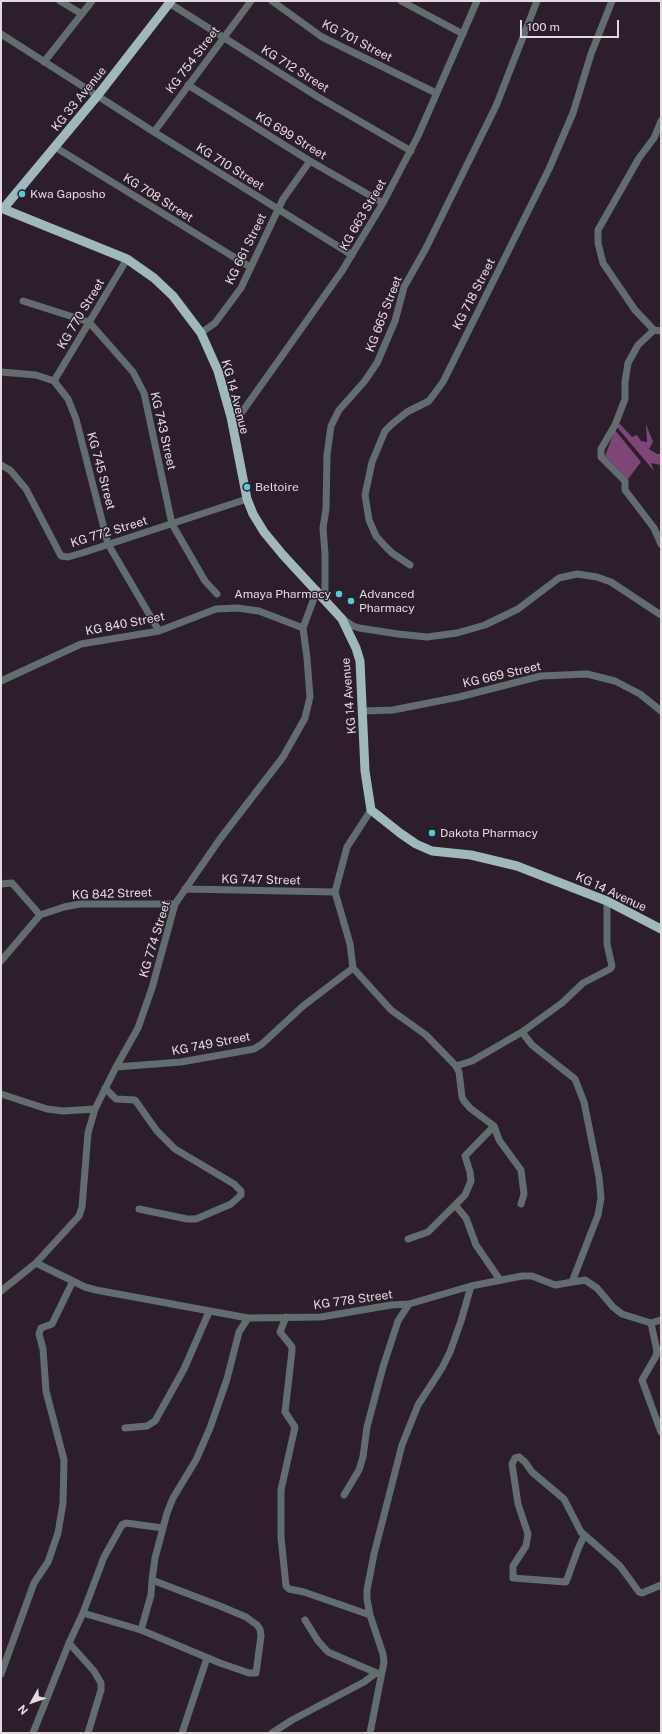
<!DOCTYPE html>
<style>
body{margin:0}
#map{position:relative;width:662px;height:1734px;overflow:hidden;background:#2d1e2b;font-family:"Public Sans",sans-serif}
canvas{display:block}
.frame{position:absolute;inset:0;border:2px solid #e3d9e1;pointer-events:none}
.north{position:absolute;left:12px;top:1682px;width:40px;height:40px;-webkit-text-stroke:3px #2d1e2b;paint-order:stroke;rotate:230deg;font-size:11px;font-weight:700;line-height:16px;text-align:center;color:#e3d9e1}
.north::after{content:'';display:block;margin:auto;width:14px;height:18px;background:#e3d9e1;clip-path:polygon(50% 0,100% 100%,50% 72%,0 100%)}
.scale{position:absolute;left:520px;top:20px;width:99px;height:18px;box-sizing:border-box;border:2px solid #e3d9e1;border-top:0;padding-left:5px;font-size:12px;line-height:14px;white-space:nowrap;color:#e3d9e1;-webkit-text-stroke:3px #2d1e2b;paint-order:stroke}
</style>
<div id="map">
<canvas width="662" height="1734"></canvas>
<div class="frame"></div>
<div class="north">N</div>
<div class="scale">100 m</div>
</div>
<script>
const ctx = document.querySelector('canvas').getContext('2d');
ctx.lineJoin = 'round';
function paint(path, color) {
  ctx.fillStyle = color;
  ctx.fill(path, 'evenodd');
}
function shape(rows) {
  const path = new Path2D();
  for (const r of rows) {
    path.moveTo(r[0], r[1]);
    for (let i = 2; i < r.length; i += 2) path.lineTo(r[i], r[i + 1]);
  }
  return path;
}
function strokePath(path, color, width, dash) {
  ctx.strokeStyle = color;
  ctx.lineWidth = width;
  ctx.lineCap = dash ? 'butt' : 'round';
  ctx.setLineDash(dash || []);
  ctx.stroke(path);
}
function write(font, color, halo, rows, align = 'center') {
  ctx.font = font + ' "Public Sans",sans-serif';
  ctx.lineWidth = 3;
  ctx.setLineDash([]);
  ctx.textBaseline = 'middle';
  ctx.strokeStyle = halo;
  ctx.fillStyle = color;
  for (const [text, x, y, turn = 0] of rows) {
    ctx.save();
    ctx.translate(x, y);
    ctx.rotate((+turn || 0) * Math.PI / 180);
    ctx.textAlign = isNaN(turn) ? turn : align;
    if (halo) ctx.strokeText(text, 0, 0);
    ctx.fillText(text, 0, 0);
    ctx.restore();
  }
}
paint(shape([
 [620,424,632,437,637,435,641,441,647,442,646,424,653,442,649,449,657,454,661,454,661,465,651,463,654,471,616,426],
 [615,430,641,462,628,479,605,456]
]), '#7e4577');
strokePath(shape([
 [60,1,82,14],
 [272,1,322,37,436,93],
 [401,1,463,34],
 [169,3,318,97,411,151],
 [1,34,154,132,352,255],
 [44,62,92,1],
 [188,85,310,161,383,203],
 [154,132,251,1],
 [55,147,250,267],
 [23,301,89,322,133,372,144,393,172,524,205,581,217,594],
 [654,330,635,310,603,263,598,243,598,230,639,158,654,138,661,121],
 [661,331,654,330,638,345,628,363,625,382,625,399,615,425,601,449,601,457,625,481,625,490,654,528,661,544],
 [201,333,215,323,241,288,283,199,310,161],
 [1,372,36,375,54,381],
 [54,381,68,399,76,419,108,544,159,631],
 [54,381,127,259],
 [231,417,242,412,284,353,342,271,383,203,418,136,477,1],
 [1,465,10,470,26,489,61,556,68,557,82,553,247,499],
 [410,565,392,553,384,545,376,536,369,520,365,495,372,462,385,431,392,424,407,412,429,401,443,382,549,169,573,113,591,54,612,1],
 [325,599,325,554,323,528,326,509,327,455,331,426,339,410,364,382,377,363,395,321,404,287,426,248,496,106,537,1],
 [343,619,353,626,359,628,398,634,427,637,457,633,485,625,518,609,559,578,577,574,597,577,611,582,661,615],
 [1,681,81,644,159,631,216,609,237,608,259,611,303,628],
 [363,711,393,710,459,697,541,676,587,674,615,681,640,694,661,711],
 [371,810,347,847,335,892,350,944,353,968,391,1010,426,1035,456,1066,472,1061,522,1032,562,1003,583,983,610,969,612,966,607,944,607,901],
 [1,884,12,883,40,915],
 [185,889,335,892],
 [1,961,40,915,64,907,80,904,175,904],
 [522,1032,532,1045,575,1079,584,1102,599,1177,601,1198,598,1215,572,1282],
 [116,1067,181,1062,254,1049,262,1044,303,1006,353,968],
 [105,1088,116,1099,135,1100,157,1131,175,1149,234,1184,241,1191,241,1195,231,1204,196,1219,187,1219,139,1209],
 [1,1094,47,1109,63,1111,95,1109],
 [494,1126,499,1140,521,1170,524,1194,521,1204],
 [455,1205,466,1218,476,1245,500,1280],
 [408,1239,428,1232,465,1195,471,1181,470,1172,465,1156,494,1126,470,1108,464,1101,462,1097,459,1072,456,1066],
 [36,1263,85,1287,96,1290,248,1318,321,1317,391,1305,409,1304,471,1286,522,1276,532,1276,555,1285,585,1280,597,1288,613,1307,622,1314,651,1323,661,1320],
 [1,1291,36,1263,79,1216,82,1207,88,1133,95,1109,116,1067,138,1028,152,988,175,904,220,839,283,757,305,718,310,697,307,658,303,628,317,590],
 [286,1317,280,1332,292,1347,292,1351,285,1412,295,1427,281,1490,281,1537,286,1586,289,1589,304,1592,370,1615],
 [651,1323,657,1351,656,1356,642,1380,661,1432],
 [125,1428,147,1426,155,1421,184,1369,209,1312],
 [344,1495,359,1470,363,1457,367,1427,383,1367,398,1321,409,1304],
 [584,1536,578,1549,566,1582,513,1578,513,1566,526,1546,528,1534,518,1504,512,1464,515,1458,519,1457,525,1462,532,1472,564,1499,581,1532,620,1566,639,1592,642,1593,661,1585],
 [152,1580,220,1606,246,1617,257,1625,260,1629,261,1636,256,1673,249,1673,220,1663,141,1630,151,1595,152,1580,155,1558,167,1513,173,1498,196,1460,210,1428,227,1379,239,1332,248,1318],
 [83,1613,104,1557,122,1525,126,1523,163,1528],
 [305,1620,318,1641,328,1652,379,1674],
 [1,1674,34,1583,48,1562,58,1533,63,1503,64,1460,46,1391,43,1349,39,1334,41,1328,52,1324,73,1281],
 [33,1733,69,1643],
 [88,1733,101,1690,101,1683,94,1671,69,1643,83,1613,141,1630],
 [182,1733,207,1658],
 [272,1733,292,1720,364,1682,376,1673],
 [370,1733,384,1662,383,1654,370,1615,367,1599,367,1590,374,1554,402,1445,418,1405,442,1368,450,1352,461,1321,471,1286]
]), '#626d6f', 7);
strokePath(shape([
 [1,208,127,259,154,278,173,296,201,333,218,371,231,417,247,499,253,514,264,532,283,555,342,619,356,648,360,661,365,771,371,810,400,833,416,844,432,851,471,855,517,866,607,901,661,929],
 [3,209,98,95,171,1]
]), '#9fb8bb', 9);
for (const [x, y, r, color] of [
 [22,194,4,"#53cbdb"],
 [247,487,4,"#53cbdb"],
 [339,594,4,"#53cbdb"],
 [351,601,4,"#53cbdb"],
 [432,833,4,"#53cbdb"]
]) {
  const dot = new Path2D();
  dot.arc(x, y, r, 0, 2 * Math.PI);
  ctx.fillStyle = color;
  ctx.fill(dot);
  strokePath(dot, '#2d1e2b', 1.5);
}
write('12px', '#e3d9e1', '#2d1e2b', [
 ["KG 701 Street",357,41,27],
 ["KG 754 Street",193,60,-53],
 ["KG 712 Street",295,69,32],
 ["KG 33 Avenue",79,99,-51],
 ["KG 699 Street",291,136,31],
 ["KG 710 Street",230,167,32],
 ["KG 708 Street",158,198,32],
 ["KG 663 Street",363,215,-60],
 ["KG 661 Street",246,249,-64],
 ["KG 718 Street",474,294,-63],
 ["KG 770 Street",81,314,-59],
 ["KG 665 Street",384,314,-69],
 ["KG 14 Avenue",235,397,75],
 ["KG 743 Street",163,431,77],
 ["KG 745 Street",101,471,75],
 ["KG 772 Street",109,532,-17],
 ["KG 840 Street",125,624,-11],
 ["KG 669 Street",502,675,-13],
 ["KG 14 Avenue",349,696,-95],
 ["KG 747 Street",261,880,1],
 ["KG 14 Avenue",611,892,25],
 ["KG 842 Street",112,894,-2],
 ["KG 774 Street",155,939,-73],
 ["KG 749 Street",211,1044,-11],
 ["KG 778 Street",353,1300,-8]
]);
write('12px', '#e3d9e1', '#2d1e2b', [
 ["Kwa Gaposho",30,194],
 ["Beltoire",255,487],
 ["Amaya Pharmacy",331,594,"right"],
 ["Advanced",359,594],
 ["Pharmacy",359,608],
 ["Dakota Pharmacy",440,833]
], 'left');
</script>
